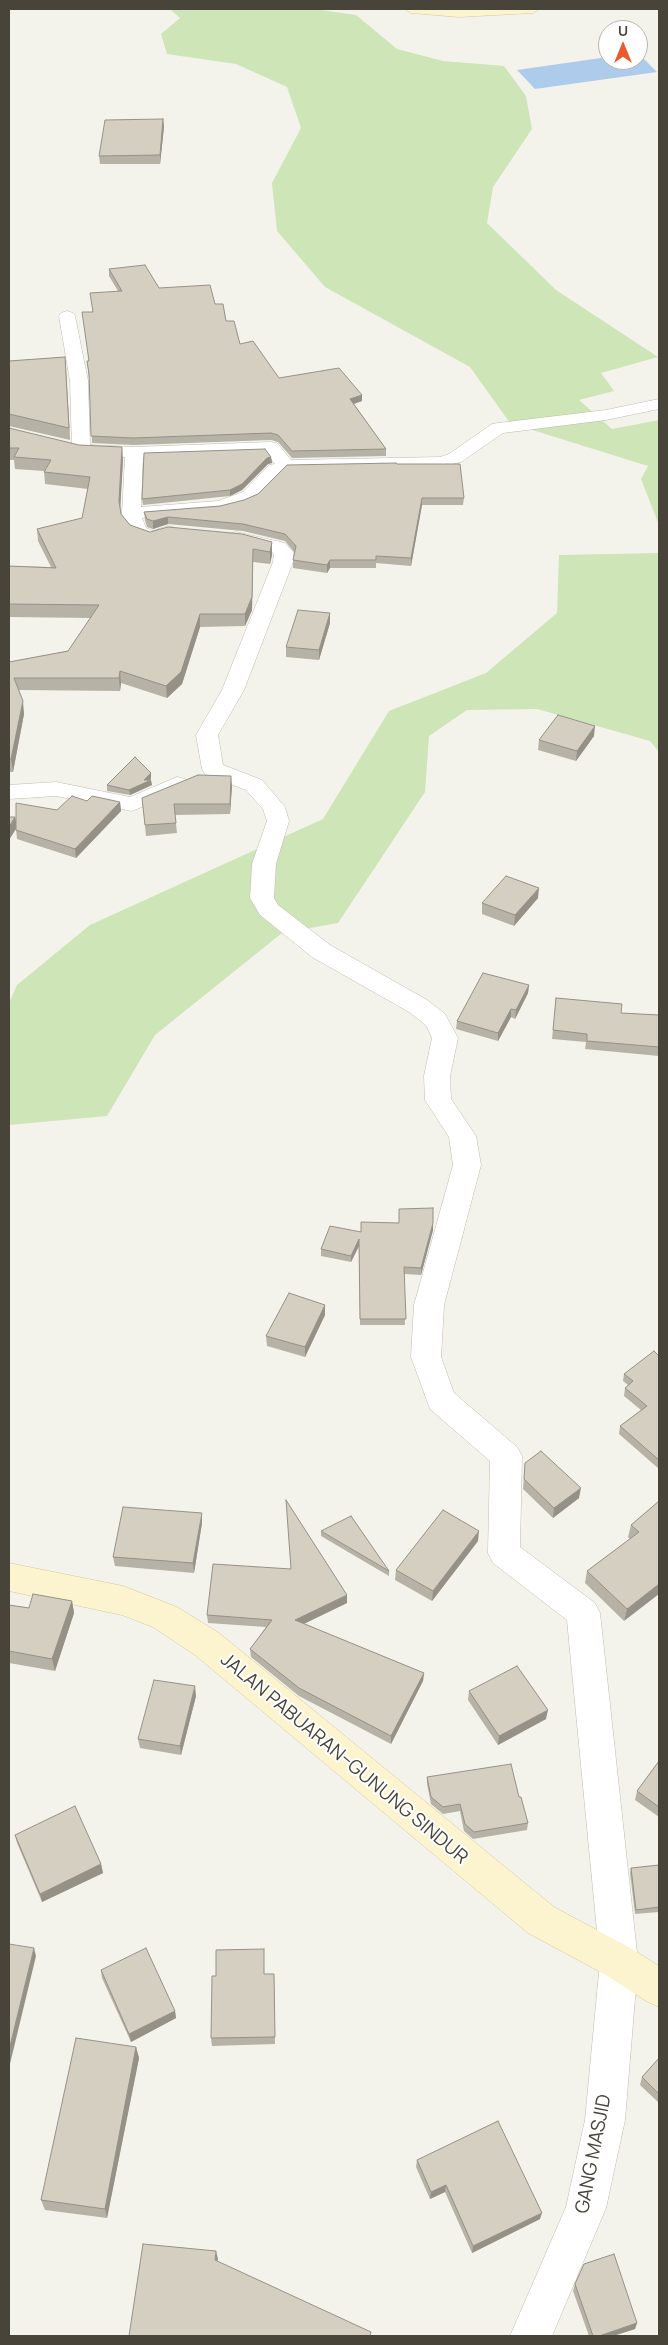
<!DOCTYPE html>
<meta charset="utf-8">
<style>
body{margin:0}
#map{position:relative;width:668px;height:2345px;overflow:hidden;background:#f4f3eb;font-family:Manrope,sans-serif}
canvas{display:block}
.frame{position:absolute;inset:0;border:10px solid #484439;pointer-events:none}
.north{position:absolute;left:598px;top:20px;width:50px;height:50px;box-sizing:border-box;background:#fff;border:1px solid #b6b4b0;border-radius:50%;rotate:0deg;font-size:14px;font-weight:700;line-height:20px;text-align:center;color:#484439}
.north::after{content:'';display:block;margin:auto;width:18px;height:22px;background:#ea5a2c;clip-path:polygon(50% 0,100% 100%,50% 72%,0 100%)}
</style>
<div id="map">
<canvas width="668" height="2345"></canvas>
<div class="frame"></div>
<div class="north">U</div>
</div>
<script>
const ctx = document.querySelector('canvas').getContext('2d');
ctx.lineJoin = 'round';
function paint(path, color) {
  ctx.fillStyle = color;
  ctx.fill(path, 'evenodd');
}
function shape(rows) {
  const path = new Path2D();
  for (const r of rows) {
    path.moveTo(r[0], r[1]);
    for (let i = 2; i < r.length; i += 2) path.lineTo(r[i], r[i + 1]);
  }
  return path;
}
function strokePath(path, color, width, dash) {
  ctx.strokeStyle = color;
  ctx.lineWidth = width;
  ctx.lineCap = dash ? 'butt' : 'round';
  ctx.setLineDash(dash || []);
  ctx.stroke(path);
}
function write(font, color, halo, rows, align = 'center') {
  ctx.font = font + ' Manrope,sans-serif';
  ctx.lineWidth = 4;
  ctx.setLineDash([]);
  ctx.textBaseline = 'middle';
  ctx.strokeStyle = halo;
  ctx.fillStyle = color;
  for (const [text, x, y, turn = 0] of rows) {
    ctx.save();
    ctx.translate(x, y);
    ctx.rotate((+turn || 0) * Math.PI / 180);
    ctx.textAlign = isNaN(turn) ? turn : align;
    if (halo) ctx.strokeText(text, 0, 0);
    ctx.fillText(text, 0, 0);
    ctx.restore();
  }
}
paint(shape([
 [170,9,314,9,356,15,397,49,443,61,504,66,526,96,532,129,493,187,487,223,556,290,658,357,601,373,614,391,579,400,612,429,659,420,659,525,641,479,648,466,510,423,470,367,325,287,277,231,272,183,301,128,287,87,236,64,167,54,161,34,180,18],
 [659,553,659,752,650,741,537,709,467,710,429,736,425,792,338,923,282,933,155,1035,107,1116,9,1125,9,1003,17,985,90,925,323,819,389,711,486,673,557,613,559,555]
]), '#cde5b7');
paint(shape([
 [638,53,657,72,535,89,517,70,608,57,608,60,638,60]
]), '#adccec');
const street = shape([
 [67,311,73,313,75,316,88,381,90,445,134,447,271,442,277,443,291,460,440,457,449,454,492,424,498,423,606,410,659,399,659,409,606,420,503,433,461,462,440,467,287,471,283,473,257,500,227,510,142,518,146,528,153,531,168,526,175,528,178,532,175,536,152,543,132,536,124,525,122,513,125,457,81,455,75,454,72,450,70,381,59,316,61,313,67,311],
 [266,453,275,464,269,465,243,492,218,501,141,507,143,457,266,453],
 [236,532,285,543,294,553,293,562,244,690,218,735,223,765,262,780,285,807,289,821,276,864,274,898,278,905,330,945,427,1000,445,1014,458,1038,450,1076,451,1099,476,1136,481,1165,444,1305,441,1357,454,1393,517,1447,522,1456,520,1547,595,1603,600,1613,638,1962,625,2120,606,2208,552,2336,510,2336,566,2207,585,2120,600,1962,567,1620,493,1563,488,1553,490,1461,430,1409,411,1357,414,1305,453,1165,449,1137,425,1100,424,1076,432,1038,426,1025,409,1012,312,957,260,915,250,898,252,864,267,821,263,809,246,790,205,774,202,769,196,735,222,690,273,562,274,554,271,551,229,542,226,538,229,534,236,532],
 [177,777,185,779,188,784,185,789,132,811,56,796,9,799,9,785,56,782,130,797,177,777]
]);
const secondary = shape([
 [405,9,539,9,533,13,459,17,411,13,405,9],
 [9,1563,123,1586,177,1607,219,1633,554,1907,632,1949,659,1966,659,2007,646,2001,606,1975,528,1933,195,1655,153,1627,122,1615,9,1591,9,1563]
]);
strokePath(street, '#bfbbae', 1);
strokePath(secondary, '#d1c89e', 1);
paint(street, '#fff');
paint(secondary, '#fbf4cf');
paint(shape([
 [163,119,164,127,160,164,100,164,99,156],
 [109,269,159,288,215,304,240,344,279,378,362,395,362,401,354,404,386,449,386,456,292,458,278,442,271,440,134,445,92,443,89,378,87,361,89,361,92,312,118,291,109,276],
 [65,357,70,440,9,426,9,427,9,361],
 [9,428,123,459,120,508,121,514,130,525,150,532,272,542,272,555,270,564,253,562,252,610,245,626,200,627,182,684,167,698,121,683,120,691,19,690,24,714,13,772,9,772,9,662,68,651,91,618,9,617,9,566,51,567,38,541,37,529,82,518,88,489,45,484,44,471,15,469,14,460,9,460],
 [271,457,272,463,268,464,242,490,230,496,143,505,142,499],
 [397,464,464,498,463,505,422,505,411,566,376,563,376,568,330,568,327,573,293,568,293,560,294,552,285,541,243,531,168,524,153,529,147,527,145,520,144,512,220,506],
 [330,613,330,623,319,660,286,657,286,647],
 [594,736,576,761,538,750,539,740],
 [151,773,151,778,150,780,152,785,130,795,107,791,107,785],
 [232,786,230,814,175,815,177,833,146,836,142,798],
 [87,801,120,802,121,811,76,858,17,839,16,829,9,840,9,817,15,817,16,821,57,810],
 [538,898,514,926,482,914,482,903],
 [529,985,528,993,515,1019,511,1017,498,1041,456,1029,457,1021],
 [556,998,621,1013,659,1015,659,1056,585,1049,586,1042,552,1039],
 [399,1209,433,1223,433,1230,421,1275,404,1274,405,1325,360,1325,359,1246,351,1262,321,1256,321,1249,361,1232,399,1223],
 [325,1305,325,1315,305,1357,267,1346,266,1336],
 [659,1356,659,1469,619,1434,620,1426,641,1410,624,1396,625,1388,628,1385,623,1381,624,1374],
 [525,1463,579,1498,553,1518,523,1489],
 [659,1501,624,1621,585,1583,587,1571,630,1539,628,1537,631,1525],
 [202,1523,194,1573,115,1566,113,1557],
 [321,1531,389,1571,389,1576,321,1536],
 [478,1541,432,1601,395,1580,396,1570],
 [72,1601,74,1613,55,1671,9,1663,9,1605,29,1608],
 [347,1603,304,1624,424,1673,423,1681,391,1744,299,1696,251,1657,250,1649,266,1627,208,1623,207,1615],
 [469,1691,546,1719,498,1745,468,1700],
 [196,1696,181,1755,140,1748,138,1739],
 [659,1761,659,1817,635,1800,637,1791],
 [427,1777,519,1797,528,1823,527,1830,473,1839,464,1831,460,1811,443,1814,431,1804,427,1784],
 [15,1835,101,1864,103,1873,42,1902,17,1843],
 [659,1865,659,1912,635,1914,630,1873,631,1868],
 [264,1949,264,1974,274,1974,275,2044,212,2046,211,2038,216,1976],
 [101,1970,175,2011,176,2018,131,2042,102,1978],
 [136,2047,139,2058,107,2218,45,2210,41,2200],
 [659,2058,659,2103,640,2085,642,2077],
 [417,2160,540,2219,472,2253,445,2192,430,2199,416,2167],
 [575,2284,637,2323,635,2329,613,2336,589,2336,573,2291]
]), '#b7b2a6');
paint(shape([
 [163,119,164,127,160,164,160,155],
 [65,357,66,369,70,440,69,428],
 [362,395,362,401,350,405,350,399],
 [122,447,123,459,120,513,119,501],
 [271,457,272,463,268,464,242,490,230,496,230,490,267,458],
 [422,498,422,505,411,566,411,558],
 [168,517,168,524,153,529,153,521],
 [272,542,272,555,270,564,270,552],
 [253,549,252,610,245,626,245,614],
 [330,560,330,568,327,573,327,565],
 [330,613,330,623,319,660,319,650],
 [200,614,200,627,182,684,167,698,166,686],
 [120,671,121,683,120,691,119,678],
 [23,701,24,714,13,772,11,759],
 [595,726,594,736,576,761,577,751],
 [151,773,151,778,149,781,151,780,152,785,130,795,129,790,144,780],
 [231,776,232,786,230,814,230,804],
 [120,802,121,811,76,858,75,849],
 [15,817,17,827,9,840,9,827],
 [539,888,538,898,514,926,515,915],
 [529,985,528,993,515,1019,516,1010],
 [511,1009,511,1017,498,1041,498,1033],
 [433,1223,433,1230,421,1275,421,1268],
 [359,1239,359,1246,351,1262,351,1256],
 [325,1305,325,1315,305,1357,305,1347],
 [581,1488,579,1498,553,1518,554,1508],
 [202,1513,202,1523,194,1573,193,1563],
 [479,1531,478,1541,432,1601,433,1591],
 [659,1584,659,1594,624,1621,627,1609],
 [347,1595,347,1603,295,1628,295,1620],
 [72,1601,74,1613,55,1671,52,1659],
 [424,1673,423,1681,391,1744,391,1736],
 [195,1686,196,1696,181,1755,180,1746],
 [548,1710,546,1719,498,1745,499,1736],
 [101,1864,103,1873,42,1902,40,1894],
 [34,1948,36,1956,9,2068,9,2050],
 [175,2011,176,2018,131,2042,129,2034],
 [136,2047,139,2058,107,2218,105,2209],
 [446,2185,445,2192,430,2199,431,2192],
 [542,2213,540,2219,472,2253,473,2246],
 [216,2251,218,2259,216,2268,215,2260],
 [637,2323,635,2329,613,2336,599,2336]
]), '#959187');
const building = shape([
 [163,119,160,155,99,156,105,120,163,119],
 [145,265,159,288,210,285,215,304,223,304,226,321,234,321,240,344,253,341,279,378,339,368,362,395,350,399,386,449,292,451,278,435,271,433,133,438,91,436,89,374,87,361,89,361,82,312,93,312,90,293,122,291,109,269,145,265],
 [65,357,69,428,9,414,9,361,65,357],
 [9,428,79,445,122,447,119,501,121,514,130,525,150,532,168,527,242,534,272,542,270,552,253,549,252,597,245,614,200,614,181,672,166,686,120,671,119,678,14,678,23,701,11,759,9,759,9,662,68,651,99,605,9,604,9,566,56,568,37,529,82,518,90,477,44,472,51,460,14,457,19,448,9,448,9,428],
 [265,449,271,457,267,458,242,484,230,490,142,499,144,453,265,449],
 [396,463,397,464,460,464,464,498,422,498,411,558,376,556,376,560,330,560,327,565,293,560,296,546,285,534,243,524,168,517,153,521,147,519,144,512,220,506,244,500,258,494,287,465,396,463],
 [298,610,330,613,319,650,286,647,298,610],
 [558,715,595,726,577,751,539,740,558,715],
 [135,757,151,773,144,780,151,780,129,790,107,785,135,757],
 [198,775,231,776,230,804,174,804,176,823,145,825,142,798,198,775],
 [72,796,87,801,92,796,120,802,75,849,16,830,16,803,57,810,72,796],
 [9,817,15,817,9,827,9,817],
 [506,876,539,888,515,915,482,903,506,876],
 [483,973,529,985,516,1010,511,1009,498,1033,457,1021,483,973],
 [556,998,622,1004,621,1013,659,1015,659,1047,587,1041,587,1034,553,1030,556,998],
 [433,1208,433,1223,421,1268,404,1267,406,1319,360,1319,359,1239,351,1256,321,1249,330,1226,361,1232,361,1222,399,1223,399,1209,433,1208],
 [289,1293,325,1305,305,1347,266,1336,289,1293],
 [654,1351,659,1356,659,1460,620,1426,647,1406,625,1388,633,1381,624,1374,654,1351],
 [541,1451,581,1488,554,1508,524,1479,525,1463,541,1451],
 [286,1500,347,1595,295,1620,424,1673,391,1736,299,1688,250,1649,272,1620,207,1615,213,1564,291,1569,286,1500],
 [659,1501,659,1584,627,1609,587,1571,639,1532,631,1525,659,1501],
 [123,1507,202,1513,193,1563,113,1557,123,1507],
 [443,1510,479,1531,433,1591,396,1570,443,1510],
 [351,1516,389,1571,321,1531,351,1516],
 [33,1594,72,1601,52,1659,9,1651,9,1605,29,1608,33,1594],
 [517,1666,548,1710,499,1736,469,1691,517,1666],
 [154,1680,195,1686,180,1746,138,1739,154,1680],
 [659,1761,659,1807,637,1791,659,1761],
 [511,1764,519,1797,521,1797,528,1823,474,1832,465,1824,460,1804,443,1807,431,1797,427,1777,511,1764],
 [75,1806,101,1864,40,1894,15,1835,75,1806],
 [659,1865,659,1907,636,1910,631,1868,659,1865],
 [9,1944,34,1948,9,2050,9,1944],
 [146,1948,175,2011,129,2034,101,1970,146,1948],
 [264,1949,264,1974,274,1974,275,2037,211,2038,212,1976,216,1976,216,1950,264,1949],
 [76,2038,136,2047,105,2209,41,2200,76,2038],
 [659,2058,659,2094,642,2077,659,2058],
 [498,2121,542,2213,473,2246,446,2185,431,2192,417,2160,498,2121],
 [143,2244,216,2251,215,2260,371,2332,370,2336,129,2336,143,2244],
 [614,2254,637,2323,599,2336,593,2336,575,2284,584,2264,614,2254]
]);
paint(building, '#d5cfc1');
strokePath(building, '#959187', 1);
write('19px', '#484439', '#fff', [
 ["JALAN PABUARAN–GUNUNG SINDUR",344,1759,40],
 ["GANG MASJID",594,2154,-79]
]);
</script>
